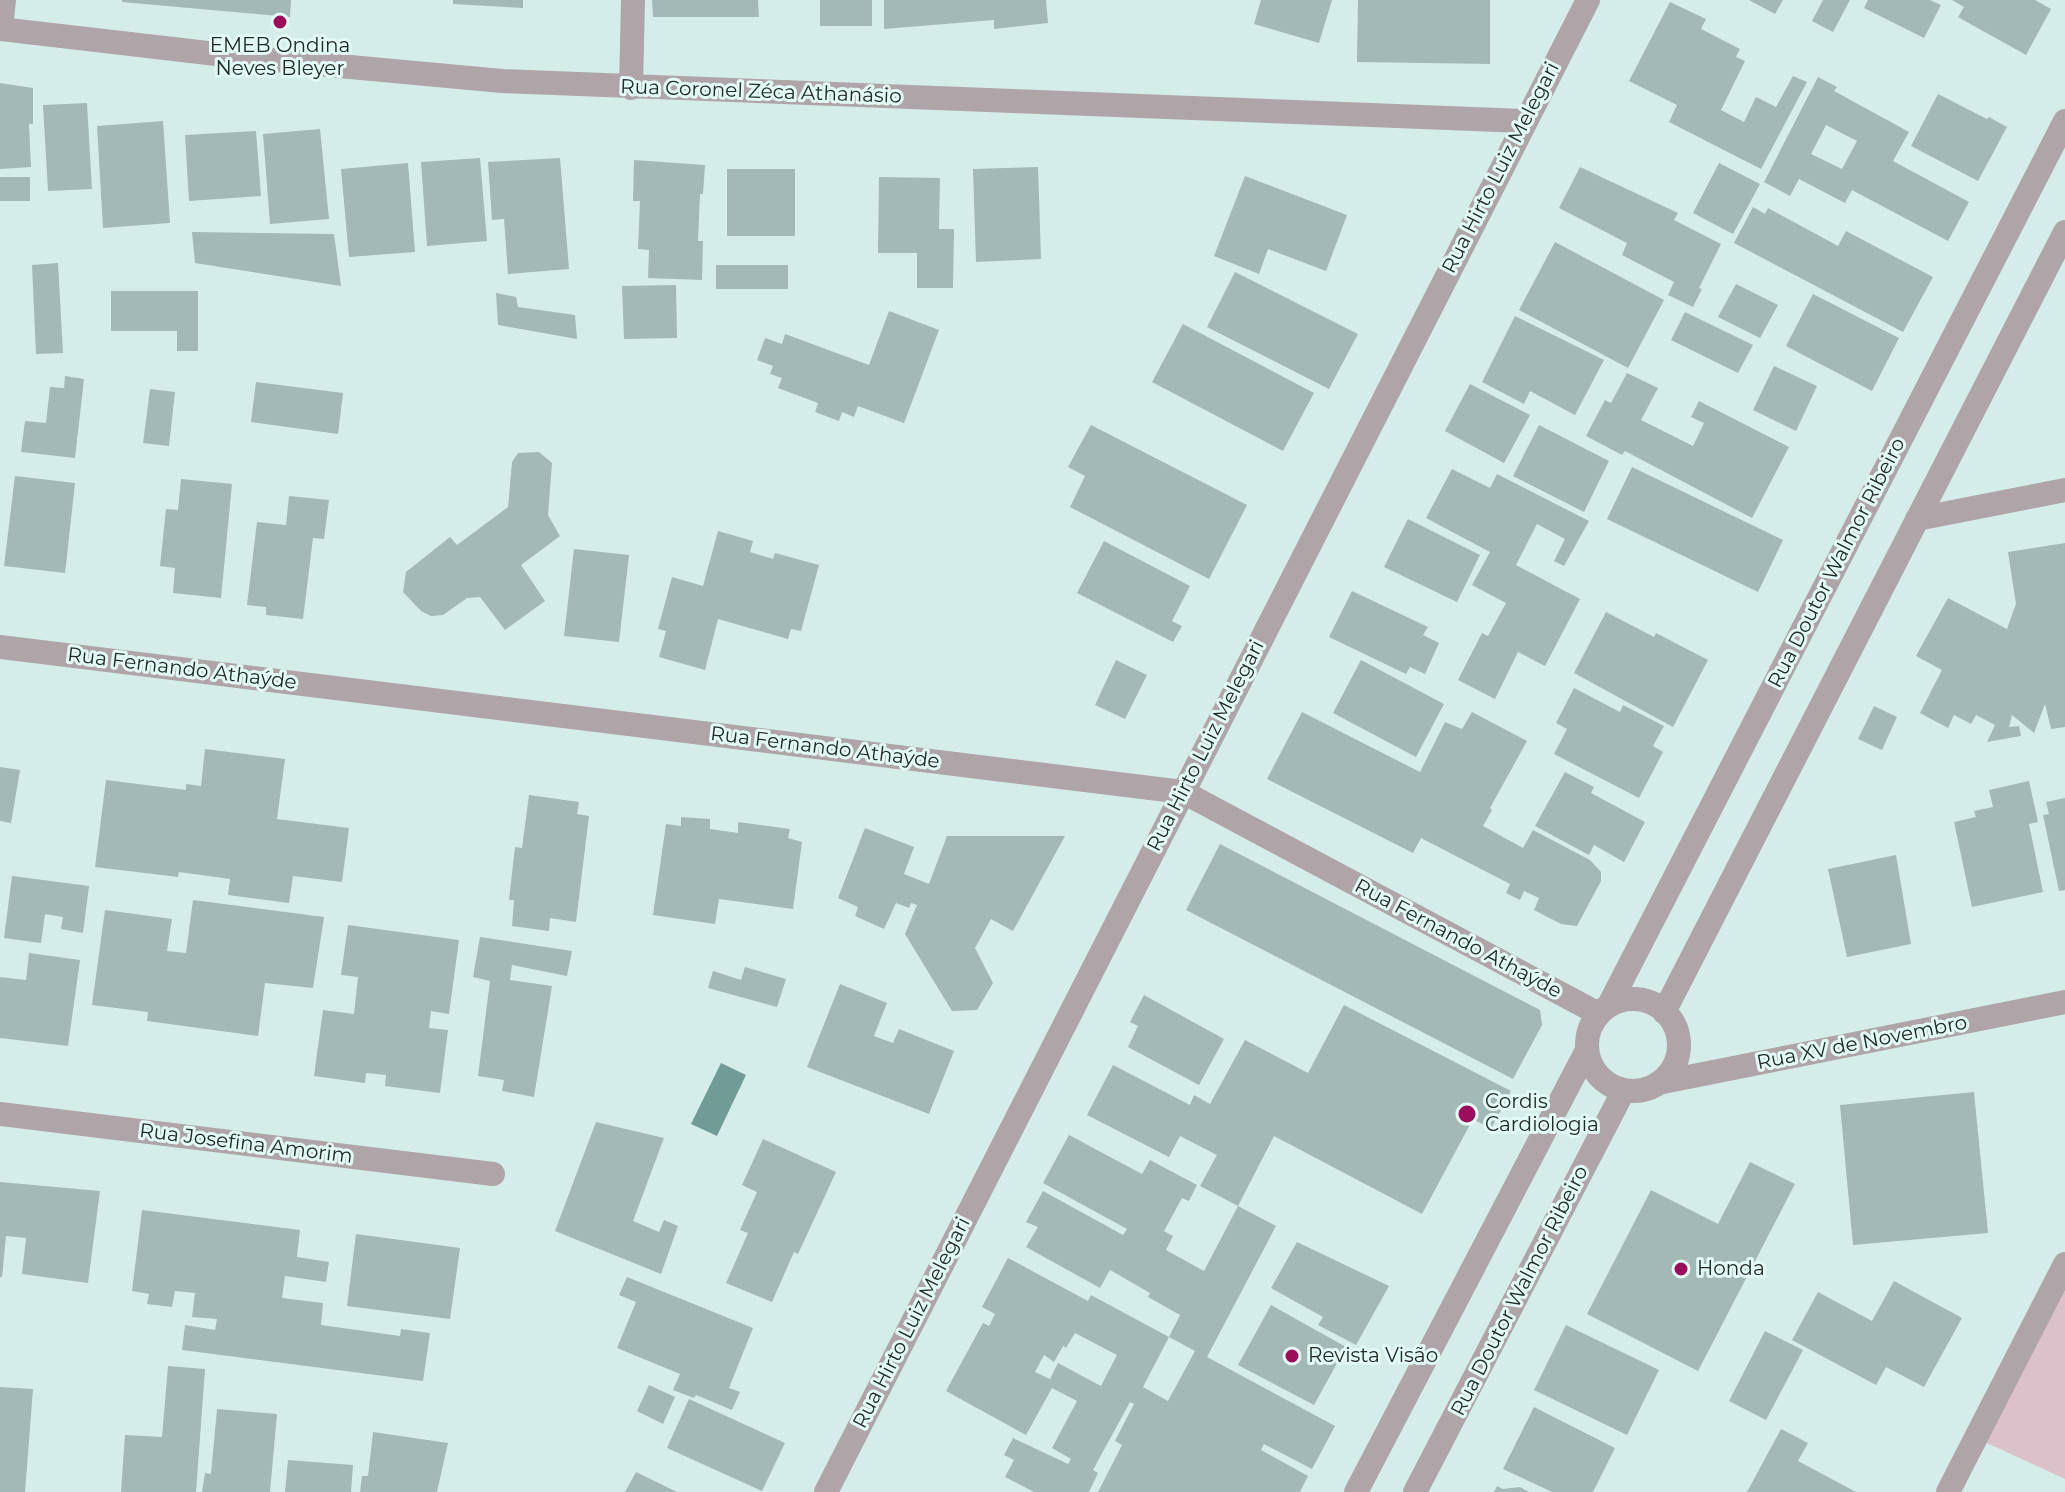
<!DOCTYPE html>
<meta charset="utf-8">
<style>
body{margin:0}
canvas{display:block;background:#d5ede9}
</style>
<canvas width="2065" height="1492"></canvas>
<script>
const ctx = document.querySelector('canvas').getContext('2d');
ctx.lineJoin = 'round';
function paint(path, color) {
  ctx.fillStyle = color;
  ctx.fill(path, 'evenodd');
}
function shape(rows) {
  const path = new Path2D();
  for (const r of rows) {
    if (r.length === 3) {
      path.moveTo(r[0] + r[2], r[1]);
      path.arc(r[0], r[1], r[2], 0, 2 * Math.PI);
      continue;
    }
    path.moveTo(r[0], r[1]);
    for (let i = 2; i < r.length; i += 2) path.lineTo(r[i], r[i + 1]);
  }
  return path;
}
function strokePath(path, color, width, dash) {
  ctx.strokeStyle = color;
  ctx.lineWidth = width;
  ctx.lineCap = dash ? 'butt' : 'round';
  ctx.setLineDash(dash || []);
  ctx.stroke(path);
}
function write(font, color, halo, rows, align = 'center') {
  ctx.font = font + ' Montserrat,sans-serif';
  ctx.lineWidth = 6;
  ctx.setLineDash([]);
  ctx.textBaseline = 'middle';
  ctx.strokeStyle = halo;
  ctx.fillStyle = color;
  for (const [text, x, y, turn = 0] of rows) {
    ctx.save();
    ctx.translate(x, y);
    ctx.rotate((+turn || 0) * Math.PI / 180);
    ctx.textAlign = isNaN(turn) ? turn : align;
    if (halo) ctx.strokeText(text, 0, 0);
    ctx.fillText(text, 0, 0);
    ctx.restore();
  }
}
paint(shape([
 [2065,1264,2065,1479,1976,1438]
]), '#dbc2ca');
paint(shape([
 [721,1063,746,1075,717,1136,691,1124]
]), '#709c95');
paint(shape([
 [122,0,291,0,290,17,122,2],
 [453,0,523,0,523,8,453,4],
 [652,0,758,0,759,17,653,17],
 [820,0,872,0,872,26,820,26],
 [884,0,1046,0,1048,23,994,29,994,20,884,29],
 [1261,0,1332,0,1319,43,1254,24],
 [1358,0,1490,0,1490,64,1357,62],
 [1749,0,1783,0,1775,14],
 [1823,0,1850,0,1833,32,1812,21],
 [1868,0,1930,0,1941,5,1924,38,1864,8],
 [1952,0,2035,0,2051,9,2026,55,1958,17,1964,7],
 [1670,2,1706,19,1701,29,1740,49,1736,57,1745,61,1721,110,1744,122,1756,97,1776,107,1793,76,1807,82,1761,169,1669,122,1677,105,1629,81],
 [1818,77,1837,87,1834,91,1909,132,1893,161,1969,202,1948,241,1852,190,1845,203,1799,179,1790,196,1764,182],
 [1826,125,1857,141,1842,169,1811,154],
 [0,83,33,88,33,124,29,124,31,167,0,169],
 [1938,94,1987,119,1989,117,2007,127,1978,181,1911,146],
 [87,103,92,189,48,191,43,105],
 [163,121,170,223,103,228,97,126],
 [320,129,329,219,270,224,263,134],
 [256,131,261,196,189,201,185,135],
 [480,158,487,241,427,246,421,162],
 [560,158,569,269,508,274,504,219,492,220,488,162],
 [634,160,705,165,703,194,700,194,698,241,703,241,702,280,648,278,649,250,638,249,640,201,633,201],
 [408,163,415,252,349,257,341,169],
 [1719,163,1760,184,1733,234,1693,213],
 [1038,167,1041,259,976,262,973,169],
 [1580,167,1678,213,1674,220,1721,244,1699,288,1702,289,1693,307,1668,295,1674,282,1622,255,1627,243,1559,208],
 [727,169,795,169,795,236,727,236],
 [1245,176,1347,215,1326,271,1268,249,1259,274,1214,256],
 [0,177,30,177,30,201,0,201],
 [879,177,940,178,939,229,954,229,953,288,917,288,917,253,878,253],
 [1753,207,1765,214,1768,208,1838,246,1846,231,1933,277,1903,332,1734,243],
 [192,232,334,234,341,286,195,263],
 [1555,242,1664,300,1628,368,1519,310],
 [58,263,63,353,36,354,32,265],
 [716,265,788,265,788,289,716,289],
 [1235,272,1358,334,1329,389,1207,327],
 [1736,284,1778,305,1760,338,1718,317],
 [676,285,677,338,624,339,622,286],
 [111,291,198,291,198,351,177,351,177,331,111,331],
 [496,293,516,297,518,307,575,315,577,339,498,325],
 [1813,294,1899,338,1872,391,1786,346],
 [889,311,939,330,904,423,858,406,854,417,842,412,839,421,815,412,818,403,778,388,782,378,770,374,773,366,757,360,765,338,782,344,785,334,869,365],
 [1685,312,1753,345,1738,373,1671,340],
 [1515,316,1604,360,1575,415,1530,391,1524,404,1482,382],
 [1183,324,1314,393,1283,451,1152,382],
 [1774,366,1817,386,1796,431,1753,410],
 [1627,373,1658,388,1641,420,1693,446,1704,423,1691,417,1699,401,1789,447,1752,518,1625,451,1622,455,1586,436,1605,400,1611,403],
 [65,376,84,379,75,458,21,452,25,421,46,423,50,387,64,388],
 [256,382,343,393,338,434,251,422],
 [1470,384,1530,415,1504,463,1445,431],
 [150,389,175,392,169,446,143,443],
 [1091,425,1247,505,1209,579,1070,507,1085,476,1068,467],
 [1539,425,1609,461,1584,512,1513,476],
 [539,452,552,463,548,515,560,536,521,565,545,601,505,630,480,597,467,598,443,615,431,616,421,611,403,592,406,572,450,537,457,545,508,507,512,462,518,453],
 [1632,467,1783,540,1758,592,1607,519],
 [1452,469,1490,488,1497,474,1589,521,1564,566,1554,561,1565,539,1537,524,1516,565,1580,599,1545,666,1518,652,1495,699,1458,680,1482,633,1488,636,1506,603,1472,585,1490,552,1426,518],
 [15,476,75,483,65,573,4,566],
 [181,479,232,484,221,598,173,593,175,568,160,566,166,509,178,510],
 [289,496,329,500,324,539,313,538,303,619,266,615,266,607,247,605,257,522,286,525],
 [1408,519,1480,555,1457,602,1384,567],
 [718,531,753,541,750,552,773,559,775,553,819,565,801,631,791,629,788,639,718,619,705,670,659,657,666,631,658,629,672,577,703,586],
 [1104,541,1190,586,1172,621,1182,626,1173,642,1077,593],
 [2065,543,2065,727,2051,729,2045,704,2034,733,2012,715,2009,727,2019,726,2021,736,1987,742,1995,725,1976,715,1971,724,1954,715,1948,728,1920,713,1942,670,1916,656,1948,598,2007,629,2016,604,2008,552],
 [574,549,629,555,619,642,564,636],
 [1352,591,1428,627,1423,635,1439,643,1425,674,1410,667,1406,674,1329,637],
 [1606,612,1654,637,1656,633,1708,660,1673,727,1574,673],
 [1116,660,1147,675,1125,719,1095,705],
 [1361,660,1444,704,1416,757,1333,713],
 [1574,688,1620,712,1623,705,1664,726,1653,746,1663,752,1639,798,1554,754,1567,729,1556,723],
 [1874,706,1897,717,1882,750,1858,739],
 [1302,712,1420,772,1445,722,1462,729,1472,712,1527,741,1490,808,1492,810,1483,826,1523,848,1533,830,1590,860,1601,872,1601,881,1577,926,1561,924,1534,910,1539,898,1524,891,1520,900,1506,893,1510,884,1421,838,1413,853,1267,779],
 [205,749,285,759,277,819,349,828,342,882,293,876,289,903,228,895,230,879,179,872,178,877,95,867,106,780,186,790,186,784,201,786],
 [0,767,20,770,11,823,0,821],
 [1565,772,1594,787,1591,793,1645,822,1624,862,1594,845,1589,855,1535,826],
 [2029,781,2038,822,2029,824,2043,892,1972,907,1954,822,1976,817,1974,811,1993,807,1989,790],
 [529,795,579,802,577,814,589,816,576,922,550,918,549,931,512,926,514,900,509,900,515,847,522,848],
 [2065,798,2065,890,2059,891,2043,815,2049,814,2046,802],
 [681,817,710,819,710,829,738,833,738,822,790,829,788,838,802,842,793,909,719,899,715,924,653,915,666,824,681,826],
 [865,828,914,847,904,874,929,884,947,836,1065,836,1013,931,991,919,975,948,993,983,977,1010,952,1011,905,934,917,905,911,903,909,908,896,903,884,929,855,916,858,907,838,898],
 [1220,844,1540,1010,1542,1025,1513,1079,1186,910],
 [1896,855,1911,944,1847,957,1828,869],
 [12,876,89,886,83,933,61,929,63,917,45,914,41,943,4,938],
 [193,900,324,917,313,988,265,983,258,1036,147,1021,148,1012,92,1005,105,910,172,919,167,951,186,953],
 [348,925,459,940,449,1014,431,1011,429,1028,448,1030,440,1093,385,1086,386,1075,366,1073,365,1083,314,1076,323,1010,354,1014,358,977,341,975],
 [480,937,572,951,567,976,512,965,510,980,552,986,534,1097,502,1091,504,1080,478,1076,490,981,473,977],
 [29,953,80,960,68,1046,0,1038,0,977,26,980],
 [745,967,786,979,777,1007,708,988,713,971,741,980],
 [840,984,887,1003,874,1036,893,1043,899,1029,954,1051,929,1114,807,1067],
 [1144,995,1224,1039,1199,1085,1128,1047,1138,1026,1130,1022],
 [1344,1005,1511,1091,1491,1129,1473,1119,1422,1214,1274,1136,1238,1206,1200,1186,1217,1155,1180,1136,1169,1157,1087,1115,1113,1065,1190,1105,1194,1095,1210,1104,1245,1040,1308,1073],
 [1974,1092,1988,1233,1853,1245,1840,1105],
 [596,1122,664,1138,633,1221,659,1232,664,1220,678,1226,661,1274,555,1231],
 [1069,1135,1142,1174,1150,1160,1197,1185,1189,1201,1182,1198,1164,1231,1173,1236,1166,1250,1204,1271,1238,1206,1276,1226,1207,1357,1335,1426,1312,1469,1264,1444,1261,1450,1308,1476,1300,1492,1098,1492,1122,1445,1115,1441,1134,1404,1130,1402,1093,1470,1098,1473,1089,1492,1034,1492,1005,1477,1014,1460,1004,1455,1013,1438,1068,1464,1071,1459,1052,1448,1077,1401,1052,1388,1026,1435,946,1391,983,1323,989,1326,995,1314,982,1307,1008,1258,1088,1301,1091,1295,1169,1337,1180,1315,1148,1297,1150,1293,1110,1270,1100,1288,1026,1247,1038,1227,1026,1222,1043,1191,1123,1235,1127,1229,1043,1183],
 [1075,1333,1117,1355,1101,1386,1058,1363,1050,1379,1035,1372,1044,1355,1054,1362,1063,1346,1066,1348],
 [1169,1337,1195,1351,1168,1401,1143,1387],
 [763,1139,836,1172,798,1254,794,1252,772,1302,726,1283,748,1233,740,1230,757,1192,742,1185],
 [1750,1162,1795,1184,1698,1371,1587,1314,1651,1190,1718,1224],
 [0,1182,100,1191,88,1283,22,1274,26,1238,6,1236,2,1277,0,1277],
 [142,1210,300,1230,297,1257,329,1262,326,1282,285,1276,282,1298,323,1303,321,1325,400,1336,401,1329,430,1333,423,1381,182,1350,185,1325,215,1330,217,1319,192,1317,195,1293,175,1291,172,1307,147,1304,149,1294,132,1291],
 [356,1234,460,1248,450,1319,347,1306],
 [1297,1242,1389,1286,1356,1345,1318,1325,1323,1317,1271,1288],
 [627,1277,753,1328,729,1388,740,1392,732,1410,696,1395,694,1398,673,1390,680,1374,617,1348,636,1302,619,1295],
 [1894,1281,1962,1318,1924,1387,1886,1367,1876,1385,1792,1340,1818,1292,1872,1321],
 [1271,1305,1346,1347,1314,1405,1238,1365],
 [1566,1325,1659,1370,1627,1435,1534,1390],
 [1765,1331,1803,1350,1766,1420,1729,1401],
 [168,1366,205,1369,196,1492,121,1492,125,1435,162,1437],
 [649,1385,675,1397,663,1424,637,1411],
 [0,1387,33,1389,25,1492,0,1492],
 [689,1399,785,1443,762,1491,667,1448],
 [1534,1407,1615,1448,1593,1492,1552,1492,1503,1469],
 [217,1409,277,1414,270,1492,202,1492,205,1473,211,1474],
 [1781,1429,1808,1443,1798,1461,1856,1492,1747,1492],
 [373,1432,448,1443,437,1492,360,1492,362,1476,368,1476],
 [288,1460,353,1465,351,1492,285,1492],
 [636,1472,677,1492,625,1492],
 [1497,1486,1503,1489,1520,1487,1529,1492,1494,1492]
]), '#a2b9b5');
strokePath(shape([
 [0,29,242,57,502,81,1524,121],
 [1,29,4,0],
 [631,88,633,0],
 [1917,519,2065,490],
 [0,647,1183,792,1599,1014],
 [0,1114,493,1174],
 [826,1492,1588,0],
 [1948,1492,2065,1264]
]), '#afa5a8', 24);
strokePath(shape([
 [1633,1045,46],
 [1609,1005,2065,121],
 [1664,1012,2065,232],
 [1658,1083,2065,1002],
 [1356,1492,1587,1050],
 [1415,1492,1624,1090]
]), '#afa5a8', 24);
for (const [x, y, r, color] of [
 [280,22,8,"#9c0d5b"],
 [1467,1114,10,"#9c0d5b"],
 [1681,1269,8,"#9c0d5b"],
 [1292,1356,8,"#9c0d5b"]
]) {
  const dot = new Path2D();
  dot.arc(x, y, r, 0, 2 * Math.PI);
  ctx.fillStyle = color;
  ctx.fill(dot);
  strokePath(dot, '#e2faf6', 3);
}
write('20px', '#232b2a', '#e2faf6', [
 ["EMEB Ondina",280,46,"center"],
 ["Neves Bleyer",280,69,"center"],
 ["Cordis",1485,1102],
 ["Cardiologia",1485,1125],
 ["Honda",1697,1269],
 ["Revista Visão",1308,1356]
], 'left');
write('20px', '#232b2a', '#e2faf6', [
 ["Rua Coronel Zéca Athanásio",761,92,2],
 ["Rua Hirto Luiz Melegari",1501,168,-63],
 ["Rua Doutor Walmor Ribeiro",1837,563,-63],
 ["Rua Fernando Athaýde",182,669,7],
 ["Rua Hirto Luiz Melegari",1206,746,-63],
 ["Rua Fernando Athaýde",825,748,7],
 ["Rua Fernando Athaýde",1458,939,28],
 ["Rua XV de Novembro",1862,1043,-11],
 ["Rua Josefina Amorim",246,1144,7],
 ["Rua Doutor Walmor Ribeiro",1520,1291,-63],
 ["Rua Hirto Luiz Melegari",912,1323,-63]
]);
</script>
